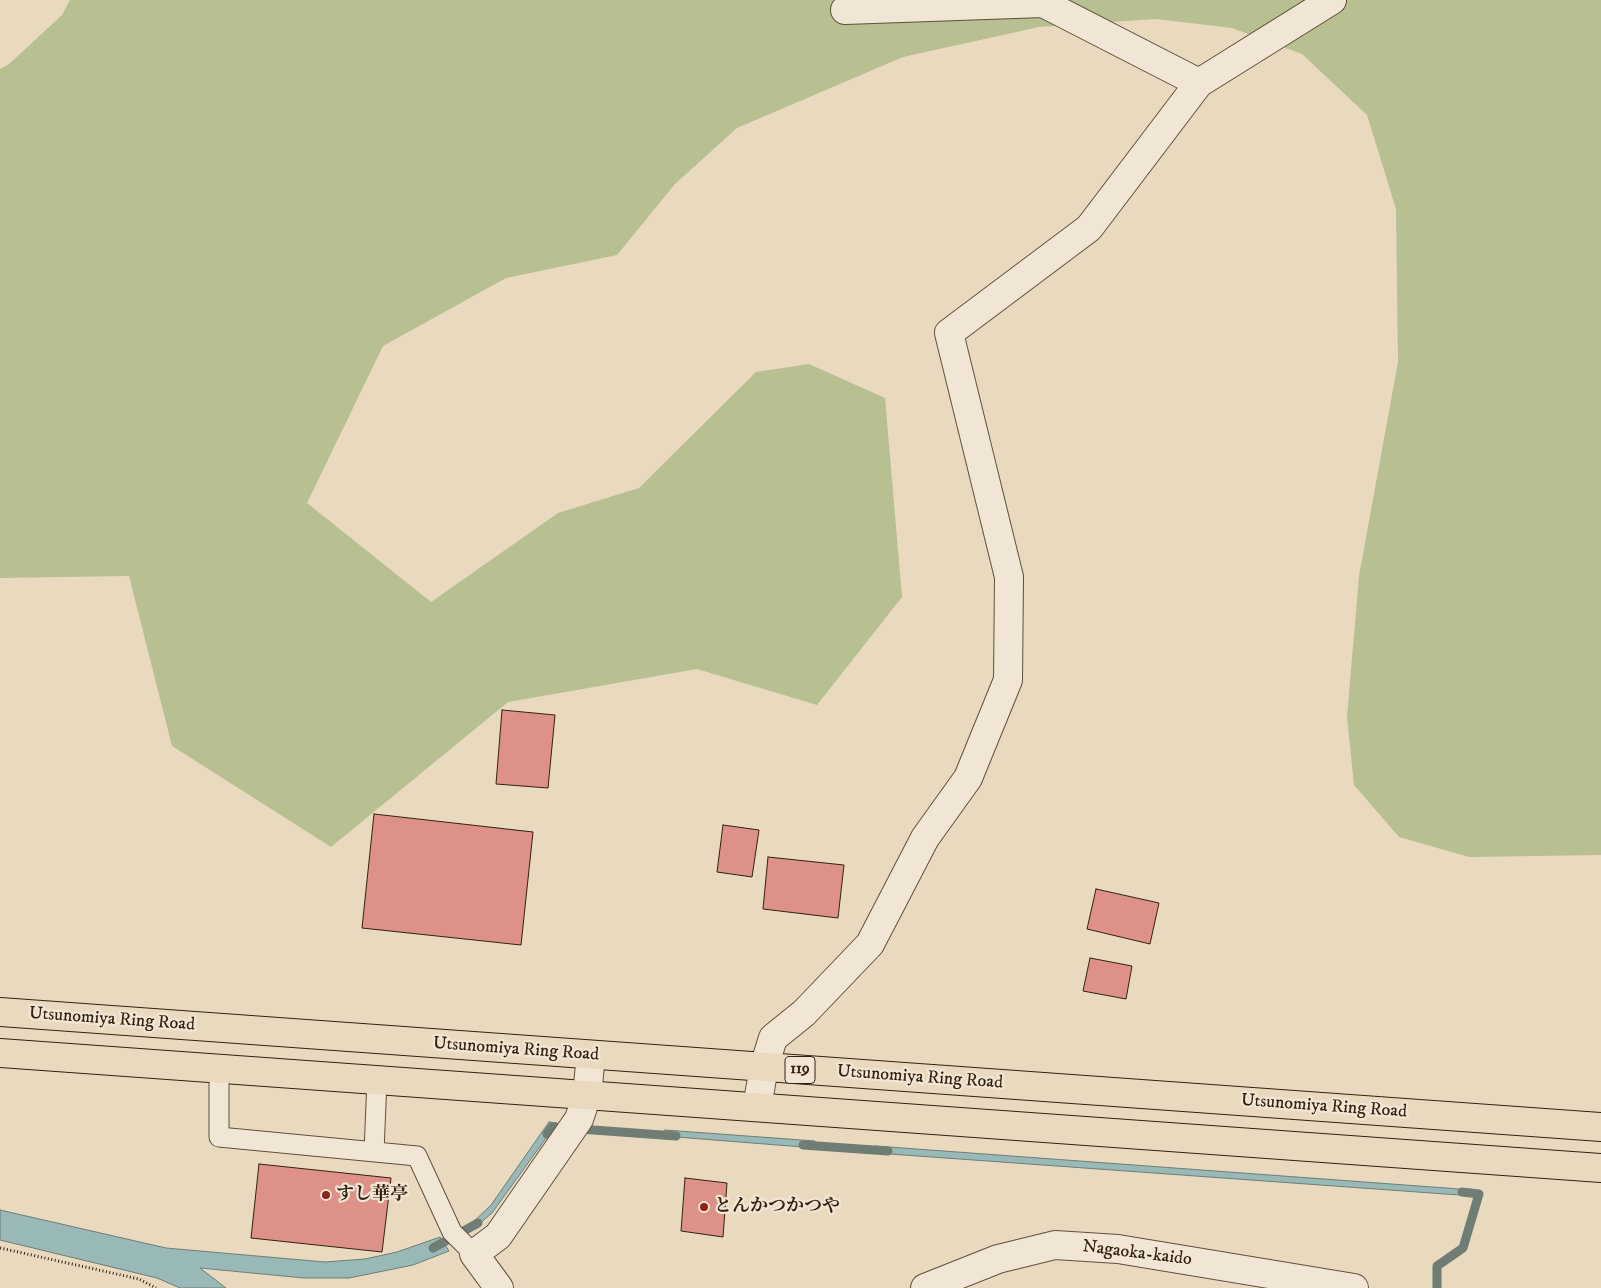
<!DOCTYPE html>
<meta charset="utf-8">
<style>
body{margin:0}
canvas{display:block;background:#e9d9bf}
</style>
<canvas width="1601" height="1288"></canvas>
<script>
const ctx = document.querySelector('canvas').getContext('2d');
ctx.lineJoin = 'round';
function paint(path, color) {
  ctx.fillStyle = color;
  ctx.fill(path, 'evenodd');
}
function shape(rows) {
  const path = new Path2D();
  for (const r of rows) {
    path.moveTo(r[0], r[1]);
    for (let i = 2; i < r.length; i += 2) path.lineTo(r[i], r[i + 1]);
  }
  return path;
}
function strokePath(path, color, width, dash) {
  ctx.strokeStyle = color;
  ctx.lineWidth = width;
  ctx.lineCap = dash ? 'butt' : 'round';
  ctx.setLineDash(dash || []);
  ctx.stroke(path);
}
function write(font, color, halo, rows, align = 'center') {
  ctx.font = font + ' "IM FELL DW Pica","Noto Serif JP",serif';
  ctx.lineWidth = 4.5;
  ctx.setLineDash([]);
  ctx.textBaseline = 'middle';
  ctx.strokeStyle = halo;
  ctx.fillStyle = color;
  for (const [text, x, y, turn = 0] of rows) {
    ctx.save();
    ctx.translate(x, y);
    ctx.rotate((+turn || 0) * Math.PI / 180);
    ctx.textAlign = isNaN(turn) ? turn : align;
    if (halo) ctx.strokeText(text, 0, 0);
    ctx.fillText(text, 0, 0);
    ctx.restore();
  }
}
paint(shape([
 [70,0,1601,0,1601,855,1469,857,1399,837,1354,785,1347,717,1359,576,1398,362,1396,209,1367,115,1302,54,1232,28,1156,19,1039,27,903,57,737,128,675,184,617,255,506,278,383,346,307,503,431,602,558,513,639,488,756,372,809,364,885,398,902,597,817,705,697,669,508,702,331,847,172,746,129,576,0,578,0,69,8,65,62,15]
]), '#b8bf91');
const water = shape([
 [549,1122,557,1123,492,1213,471,1231,468,1227,491,1205,549,1122],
 [665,1130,815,1141,815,1148,664,1136,665,1130],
 [876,1146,1473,1190,1473,1196,876,1153,876,1146],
 [0,1210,166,1248,200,1251,325,1262,365,1259,397,1252,440,1237,449,1251,413,1265,349,1278,304,1278,200,1268,226,1288,180,1288,157,1278,0,1240,0,1210]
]);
paint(water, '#98b9b7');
strokePath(water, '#6f7d74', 1);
strokePath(shape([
 [547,1134,552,1127,676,1136],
 [803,1145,888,1151],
 [433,1248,478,1223],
 [1437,1288,1437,1266,1463,1248,1479,1194,1462,1192]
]), '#6f7d74', 9);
const building = shape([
 [502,710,555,715,548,788,496,784,502,710],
 [374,814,533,832,521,945,362,928,374,814],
 [723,825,759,830,752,877,717,872,723,825],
 [768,857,844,865,838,918,763,909,768,857],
 [1096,889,1159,903,1150,944,1087,929,1096,889],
 [1090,958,1132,966,1126,999,1083,991,1090,958],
 [259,1164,391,1178,382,1252,251,1238,259,1164],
 [685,1178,727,1183,723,1237,681,1231,685,1178]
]);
paint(building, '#dd9189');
strokePath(building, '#31220f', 1);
const lane = shape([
 [219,1069,219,1137,417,1156,452,1232,474,1254],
 [374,1152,377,1080]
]);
const street = shape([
 [845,10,1043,3,1199,83],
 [757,1107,764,1067,773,1038,804,1013,870,944,925,838,968,778,1008,680,1009,577,949,333,1089,228,1199,83,1332,0],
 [499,1288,474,1254,498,1236,579,1119,587,1095,591,1055],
 [925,1288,998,1259,1055,1245,1118,1249,1354,1288]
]);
const highway = shape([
 [0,1012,1601,1127],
 [0,1053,1601,1168]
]);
strokePath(lane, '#5f503b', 21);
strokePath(street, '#5f503b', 30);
strokePath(highway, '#31220f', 30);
strokePath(shape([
 [0,1248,139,1279,156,1288]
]), '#31220f', 3, [1, 2.5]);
strokePath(lane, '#f1e6d5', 19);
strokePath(street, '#f1e6d5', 28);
strokePath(highway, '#e9d9bf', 28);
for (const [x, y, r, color] of [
 [326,1195,5,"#8f2418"],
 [704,1207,5,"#8f2418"]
]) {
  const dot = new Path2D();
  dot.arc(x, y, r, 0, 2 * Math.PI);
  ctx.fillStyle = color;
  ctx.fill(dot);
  strokePath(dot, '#f1e6d5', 2);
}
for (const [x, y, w] of [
 [800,1070,30]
]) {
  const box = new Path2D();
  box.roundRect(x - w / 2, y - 13.5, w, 27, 4);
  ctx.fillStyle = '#f1e6d5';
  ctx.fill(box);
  strokePath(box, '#31220f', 1);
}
write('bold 16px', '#31220f', null, [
 ["119",800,1070]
]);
write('18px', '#31220f', '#f1e6d5', [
 ["Utsunomiya Ring Road",112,1020,4],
 ["Utsunomiya Ring Road",516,1050,4],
 ["Utsunomiya Ring Road",920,1078,4],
 ["Utsunomiya Ring Road",1324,1107,4],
 ["Nagaoka-kaido",1137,1254,7]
]);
write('bold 18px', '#31220f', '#f1e6d5', [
 ["すし華亭",336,1195],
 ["とんかつかつや",714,1207]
], 'left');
</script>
